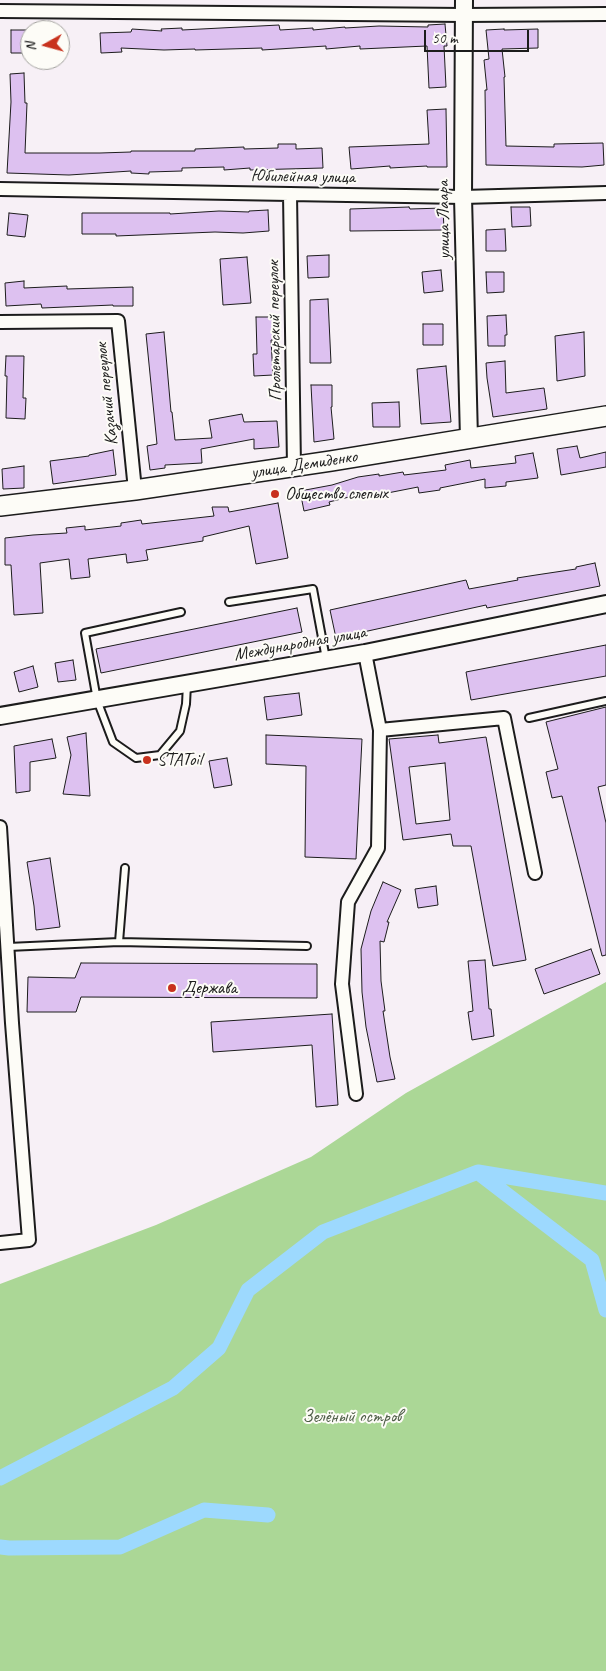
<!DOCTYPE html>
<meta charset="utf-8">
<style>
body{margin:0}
#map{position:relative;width:606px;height:1671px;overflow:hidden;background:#f7f0f6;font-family:Caveat,sans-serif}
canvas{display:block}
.north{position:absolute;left:20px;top:20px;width:50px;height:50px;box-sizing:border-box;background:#fdfcf7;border:1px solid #a3a29f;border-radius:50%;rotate:263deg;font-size:14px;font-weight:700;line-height:20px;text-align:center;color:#1c1c1c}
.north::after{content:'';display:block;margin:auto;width:18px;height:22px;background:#c8321e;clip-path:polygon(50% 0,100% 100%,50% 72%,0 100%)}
.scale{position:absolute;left:424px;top:30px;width:105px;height:22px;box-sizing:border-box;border:2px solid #1c1c1c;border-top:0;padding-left:6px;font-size:15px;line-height:18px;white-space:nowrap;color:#1c1c1c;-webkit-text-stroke:4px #fdfcf7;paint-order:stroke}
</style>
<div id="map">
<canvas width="606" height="1671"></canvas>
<div class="north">N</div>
<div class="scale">50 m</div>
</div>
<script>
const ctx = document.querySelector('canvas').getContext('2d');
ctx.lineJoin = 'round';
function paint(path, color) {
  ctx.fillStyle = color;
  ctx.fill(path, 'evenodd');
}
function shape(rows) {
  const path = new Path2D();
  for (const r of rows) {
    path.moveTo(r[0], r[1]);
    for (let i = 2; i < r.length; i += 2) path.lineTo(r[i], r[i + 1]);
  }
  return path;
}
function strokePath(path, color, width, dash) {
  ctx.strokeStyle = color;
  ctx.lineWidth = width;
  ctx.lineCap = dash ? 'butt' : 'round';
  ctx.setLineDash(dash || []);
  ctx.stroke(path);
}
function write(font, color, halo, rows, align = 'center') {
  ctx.font = font + ' Caveat,sans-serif';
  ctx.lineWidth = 4;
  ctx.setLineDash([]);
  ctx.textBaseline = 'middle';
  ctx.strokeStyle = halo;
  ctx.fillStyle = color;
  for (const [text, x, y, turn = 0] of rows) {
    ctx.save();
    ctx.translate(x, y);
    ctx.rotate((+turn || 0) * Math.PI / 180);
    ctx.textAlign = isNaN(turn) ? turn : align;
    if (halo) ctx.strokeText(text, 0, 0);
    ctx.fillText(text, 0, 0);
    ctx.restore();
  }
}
paint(shape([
 [606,982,606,1671,0,1671,0,1284,156,1225,311,1157,406,1093]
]), '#abd796');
strokePath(shape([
 [480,1174,592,1260,606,1310],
 [0,1478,173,1388,219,1348,248,1290,323,1232,478,1172,606,1193],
 [0,1547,9,1548,120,1547,204,1510,268,1515]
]), '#9dd9fe', 15);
const building = shape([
 [445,24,447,46,444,46,446,87,429,88,427,46,360,49,360,46,326,49,326,46,262,50,262,48,195,50,195,49,164,50,121,48,122,52,101,53,100,33,131,32,132,29,162,31,161,29,182,28,182,30,279,25,280,30,313,28,313,30,345,27,345,28,379,26,428,27,428,25,445,24],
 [504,29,504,30,538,29,538,48,502,49,505,77,504,77,506,146,554,147,554,144,603,143,604,165,582,167,486,165,485,90,487,90,484,60,489,59,486,30,504,29],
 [11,30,29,30,29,53,11,53,11,30],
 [24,73,25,103,27,103,25,153,100,153,131,152,131,151,195,151,195,149,244,147,244,149,278,148,278,144,296,144,296,149,322,148,323,168,250,170,250,168,224,170,224,167,182,168,182,171,149,172,149,174,131,173,131,171,69,175,7,173,11,102,10,74,24,73],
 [446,109,447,167,427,167,427,166,390,168,390,166,351,169,349,147,429,144,427,110,446,109],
 [409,207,410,209,443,208,444,230,350,231,350,209,409,207],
 [511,207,530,207,531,226,512,227,511,207],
 [268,210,269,231,243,233,215,232,116,236,116,234,82,234,82,213,170,213,170,214,219,211,249,212,249,211,268,210],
 [9,213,28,215,25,237,7,235,9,213],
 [505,229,506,251,486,251,486,230,505,229],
 [329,255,329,277,308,278,307,256,329,255],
 [247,257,251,303,223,305,220,259,247,257],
 [441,270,443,291,424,293,422,272,441,270],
 [486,272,504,272,504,292,487,293,486,272],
 [24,281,24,288,67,286,67,289,133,287,133,306,113,306,113,305,42,308,41,304,6,306,5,283,24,281],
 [328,299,331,363,310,363,310,300,328,299],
 [506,315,507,335,505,335,505,346,488,346,487,316,506,315],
 [256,317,274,317,275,340,271,340,273,375,254,376,253,354,257,354,256,317],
 [423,324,443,324,443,345,423,345,423,324],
 [164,332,171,412,172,412,175,440,212,438,209,420,242,414,244,422,277,421,279,447,254,449,254,439,201,449,202,463,165,465,165,468,150,470,147,446,157,444,146,334,164,332],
 [584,332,585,376,557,381,555,336,584,332],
 [6,356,24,356,23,398,26,398,25,419,6,418,7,376,5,376,6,356],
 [505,361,506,393,544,388,547,409,493,417,487,378,486,363,505,361],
 [446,366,451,422,421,424,417,369,446,366],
 [311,385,332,385,332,407,331,407,334,439,314,442,311,385],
 [399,402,400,427,373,427,372,403,399,402],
 [577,446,580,458,606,452,606,467,561,475,557,449,577,446],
 [113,450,116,475,53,484,50,461,89,456,89,455,113,450],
 [533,453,538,478,506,482,506,486,485,488,485,479,440,488,440,490,419,493,418,487,362,498,361,494,329,502,330,505,304,511,300,491,332,485,358,477,379,474,379,476,403,472,404,475,446,470,445,465,470,460,471,468,516,463,515,456,533,453],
 [24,466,24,488,3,489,2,469,24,466],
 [278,503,288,558,256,564,249,526,203,537,203,541,146,550,148,560,127,563,126,554,88,559,90,577,71,579,69,559,40,563,43,613,14,615,11,565,5,565,5,538,33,535,67,533,66,528,85,526,85,530,121,526,121,523,141,520,142,524,214,516,212,507,228,507,229,512,278,503],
 [595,563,600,586,487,608,486,605,336,638,330,610,466,580,469,589,518,580,517,578,536,575,576,569,576,567,595,563],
 [297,608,302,632,101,673,96,649,297,608],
 [606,645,606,676,471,700,466,672,606,645],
 [73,660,76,680,58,682,55,663,73,660],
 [33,666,38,687,19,692,14,672,33,666],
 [299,693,302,715,267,720,264,697,299,693],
 [606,707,606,785,598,787,606,823,606,955,602,956,562,796,552,798,546,772,558,769,546,722,606,707],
 [86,733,90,796,63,794,71,755,67,737,86,733],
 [266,735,362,739,356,859,305,857,306,766,266,764,266,735],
 [438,735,439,743,486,737,526,960,493,966,471,846,453,846,451,834,403,840,389,739,438,735],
 [445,763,450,820,416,824,409,767,445,763],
 [52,739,56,758,30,762,30,791,16,793,14,746,52,739],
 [227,758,232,785,214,788,209,761,227,758],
 [50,858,60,927,36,930,34,906,27,862,50,858],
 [383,882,401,890,387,922,389,922,384,942,380,941,381,981,385,1011,383,1011,390,1057,395,1079,377,1082,366,1027,362,992,361,949,371,911,383,882],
 [436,886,438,905,418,908,415,889,436,886],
 [591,949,600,974,544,994,535,969,591,949],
 [485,960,489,1009,491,1009,494,1036,472,1040,468,1012,473,1011,468,961,485,960],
 [81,963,317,964,317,998,81,997,76,1012,27,1012,28,977,75,978,81,963],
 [332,1014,338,1105,316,1107,312,1045,213,1052,211,1022,332,1014]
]);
paint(building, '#ddc1f0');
strokePath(building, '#1c1c1c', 1);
const service = shape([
 [229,602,313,589,326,659],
 [181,612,85,633,97,700,113,742,136,758,160,755,180,731,186,704,187,684],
 [529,718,606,701],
 [119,942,125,868],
 [8,947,119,942,307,946]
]);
const minor = shape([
 [0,11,464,15,606,14],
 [0,189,463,197,606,193],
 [290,194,294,467],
 [0,322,118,321,135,490],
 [365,653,380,730,504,718,535,873],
 [0,827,12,1023,29,1240,0,1243],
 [356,1094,342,984,348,902,378,848,380,730]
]);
const tertiary = shape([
 [464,0,463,197,469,439],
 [0,716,365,653,606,604]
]);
const secondary = shape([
 [0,506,135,490,331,461,606,416]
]);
strokePath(service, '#1c1c1c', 10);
strokePath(minor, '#1c1c1c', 16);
strokePath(tertiary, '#1c1c1c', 20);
strokePath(secondary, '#1c1c1c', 22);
strokePath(service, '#fdfcf7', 6);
strokePath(minor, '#fdfcf7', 12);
strokePath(tertiary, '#fdfcf7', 16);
strokePath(secondary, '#fdfcf7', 19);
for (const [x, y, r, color] of [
 [275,494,5,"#c8321e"],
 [147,760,5,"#c8321e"],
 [172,988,5,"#c8321e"]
]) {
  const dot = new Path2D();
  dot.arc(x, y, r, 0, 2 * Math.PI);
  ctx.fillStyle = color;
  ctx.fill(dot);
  strokePath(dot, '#fdfcf7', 2);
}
write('18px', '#1c1c1c', '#fdfcf7', [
 ["Юбилейная улица",303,177,1],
 ["улица Лаара",444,220,-91],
 ["Пролетарский переулок",275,331,-91],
 ["Казачий переулок",107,394,-96],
 ["улица Демиденко",304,465,-9],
 ["Международная улица",300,644,-10]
]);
write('18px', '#1c1c1c', '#fdfcf7', [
 ["Общество слепых",285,494],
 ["STAToil",157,760],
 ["Держава",182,988]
], 'left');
write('18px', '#4e5d47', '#fdfcf7', [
 ["Зелёный остров",352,1417]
]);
</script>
